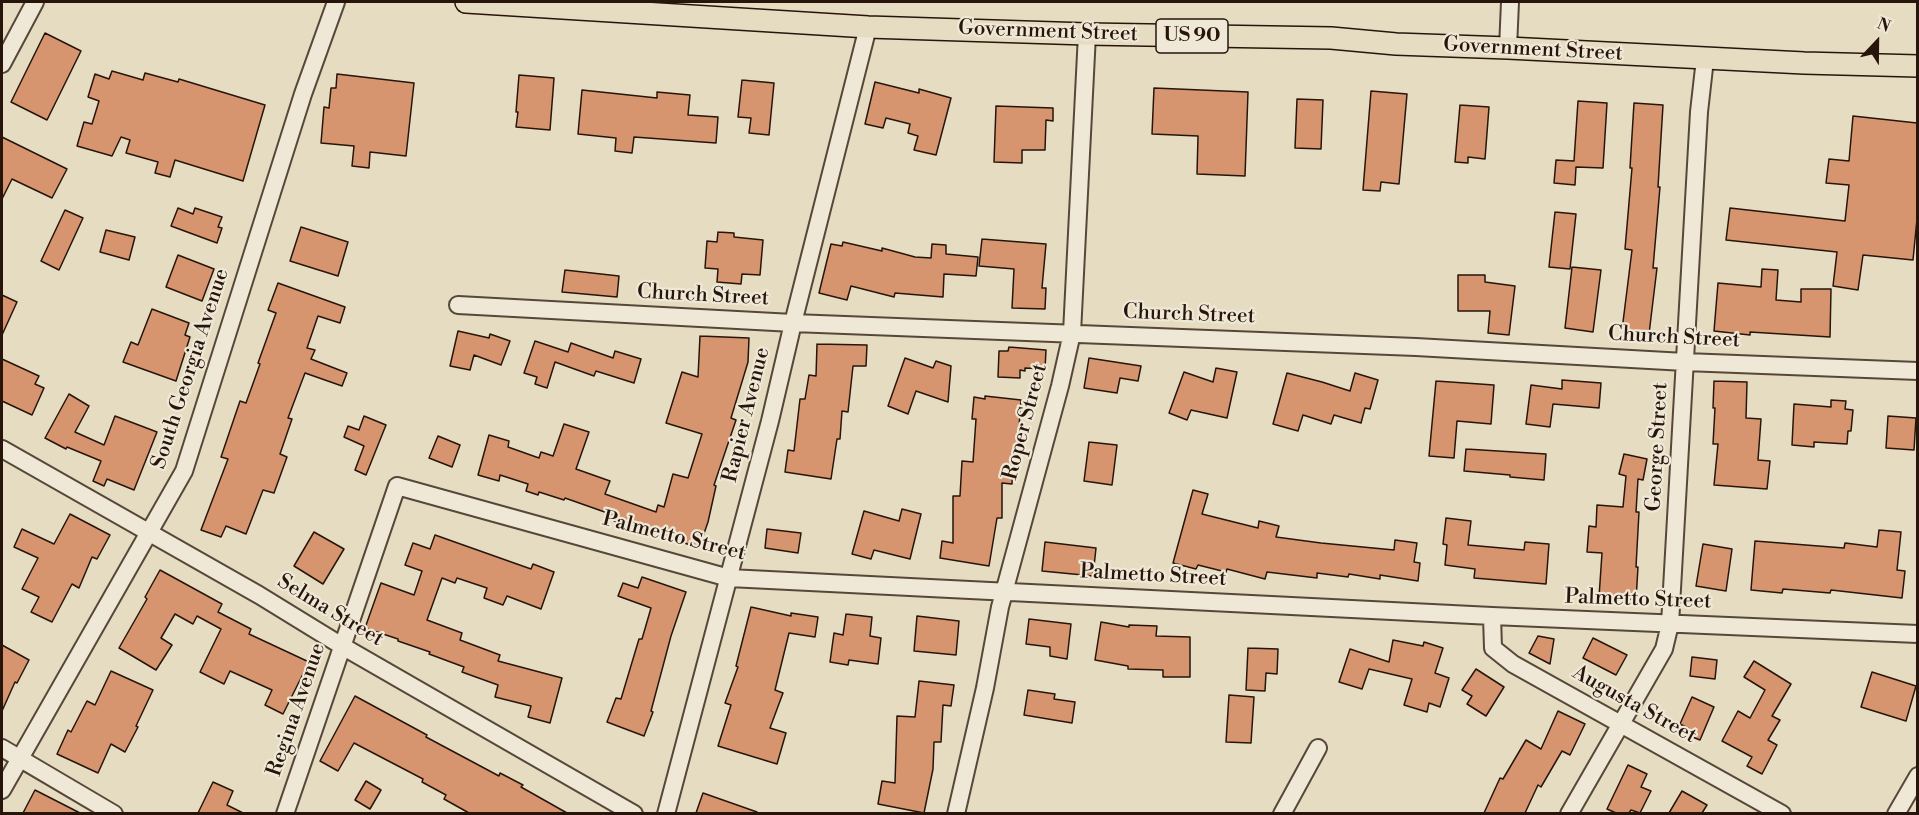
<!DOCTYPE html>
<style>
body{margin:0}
#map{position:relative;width:1919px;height:815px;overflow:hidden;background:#e6dcc1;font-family:"Libre Bodoni",serif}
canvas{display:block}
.frame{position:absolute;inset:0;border:3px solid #27150c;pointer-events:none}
.north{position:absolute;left:1847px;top:12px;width:60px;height:60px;-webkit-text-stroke:4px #efe8d7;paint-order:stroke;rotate:22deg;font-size:16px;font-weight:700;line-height:24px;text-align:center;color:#27150c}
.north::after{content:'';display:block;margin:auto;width:21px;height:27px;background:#27150c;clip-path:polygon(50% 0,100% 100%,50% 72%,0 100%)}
</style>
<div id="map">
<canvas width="1919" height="815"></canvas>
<div class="frame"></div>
<div class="north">N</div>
</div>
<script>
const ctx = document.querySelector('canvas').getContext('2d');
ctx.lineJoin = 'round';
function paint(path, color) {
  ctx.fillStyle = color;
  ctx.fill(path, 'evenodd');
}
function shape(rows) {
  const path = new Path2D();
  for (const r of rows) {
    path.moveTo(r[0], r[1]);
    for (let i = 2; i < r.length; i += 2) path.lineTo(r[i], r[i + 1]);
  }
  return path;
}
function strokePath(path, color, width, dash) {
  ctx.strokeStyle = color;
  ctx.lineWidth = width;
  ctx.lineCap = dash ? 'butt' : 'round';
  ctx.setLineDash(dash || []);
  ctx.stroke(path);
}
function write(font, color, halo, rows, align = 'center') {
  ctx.font = font + ' "Libre Bodoni",serif';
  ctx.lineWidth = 4.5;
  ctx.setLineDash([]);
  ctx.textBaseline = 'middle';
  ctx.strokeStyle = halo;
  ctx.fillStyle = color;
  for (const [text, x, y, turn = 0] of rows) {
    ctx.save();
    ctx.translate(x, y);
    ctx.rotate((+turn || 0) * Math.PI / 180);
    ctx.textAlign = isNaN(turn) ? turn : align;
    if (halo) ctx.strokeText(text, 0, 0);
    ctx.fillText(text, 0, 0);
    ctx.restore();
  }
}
const building = shape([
 [45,33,81,51,47,120,11,102,45,33],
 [112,71,143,80,145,73,178,82,179,79,265,105,243,181,175,160,170,177,155,173,158,162,126,153,130,140,121,137,112,156,77,146,84,122,92,124,99,101,88,97,95,74,109,79,112,71],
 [337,74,414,83,406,156,370,152,369,168,352,166,354,146,321,143,324,107,329,108,331,88,336,88,337,74],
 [519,75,554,78,550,130,516,127,518,112,516,112,519,75],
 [742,80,774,83,769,135,749,133,751,118,738,117,742,80],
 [875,82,919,93,919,89,951,98,936,155,914,150,918,136,908,133,910,124,886,118,883,128,865,124,875,82],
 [1154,88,1248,92,1245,176,1197,174,1198,136,1152,134,1154,88],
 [582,90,657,98,657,92,690,95,688,115,718,117,716,143,634,137,632,153,615,151,616,138,578,134,582,90],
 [1371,91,1407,94,1399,184,1381,182,1380,191,1363,190,1371,91],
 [1297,99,1323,100,1321,149,1295,148,1297,99],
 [1578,101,1607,103,1603,168,1576,167,1575,185,1554,183,1556,160,1574,161,1578,101],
 [1634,103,1663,105,1658,187,1660,187,1653,268,1657,268,1649,334,1622,330,1632,250,1625,249,1632,168,1630,168,1634,103],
 [1460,105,1489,107,1485,159,1468,157,1468,163,1455,162,1460,105],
 [996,106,1053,108,1053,121,1046,120,1045,150,1022,150,1022,163,994,162,996,106],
 [1853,116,1917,123,1917,219,1913,260,1863,255,1858,290,1833,286,1837,252,1726,240,1730,208,1845,221,1849,185,1826,183,1829,159,1849,161,1853,116],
 [2,137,67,169,52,198,12,179,2,199,2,137],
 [178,208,193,214,195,208,222,217,218,227,222,228,217,243,171,226,178,208],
 [65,210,83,218,59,270,41,261,65,210],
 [1555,212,1576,214,1570,269,1549,267,1555,212],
 [301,227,348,242,338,276,290,261,301,227],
 [106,230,135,237,129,260,100,252,106,230],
 [718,232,734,233,734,237,763,240,760,275,742,274,741,284,717,282,718,269,705,268,707,241,717,242,718,232],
 [982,239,1046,244,1042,288,1046,288,1045,309,1012,308,1014,269,979,266,982,239],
 [843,242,882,251,882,248,915,257,931,258,932,244,946,245,946,254,978,257,976,276,944,274,943,297,895,293,894,297,851,286,847,300,819,293,831,244,842,246,843,242],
 [178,255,214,269,202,301,166,287,178,255],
 [1572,267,1601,270,1593,332,1565,328,1572,267],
 [1762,269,1778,270,1776,300,1801,302,1801,289,1831,289,1830,337,1750,332,1750,335,1714,331,1718,283,1761,287,1762,269],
 [565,270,619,276,617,297,562,292,565,270],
 [1458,275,1485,275,1485,282,1515,286,1509,335,1488,333,1490,311,1458,311,1458,275],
 [278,283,345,307,340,323,318,316,307,348,315,350,311,359,347,373,342,386,305,373,288,418,292,419,280,454,287,457,274,493,263,490,246,534,226,526,221,537,201,530,228,459,221,457,240,401,246,403,260,364,258,363,276,313,268,310,278,283],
 [2,295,17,302,2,335,2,295],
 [152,309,189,323,185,335,190,337,176,381,123,362,131,342,138,345,152,309],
 [458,331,489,338,490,334,510,341,501,365,474,355,470,370,450,366,458,331],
 [700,336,749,338,748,362,731,418,736,420,714,485,716,486,708,522,699,548,632,525,631,527,614,521,616,516,565,498,564,500,539,492,538,495,526,491,528,484,500,475,499,481,478,475,489,435,509,441,508,447,539,458,541,452,553,456,564,424,589,432,576,469,610,481,605,494,656,512,658,505,664,507,673,474,688,478,702,434,666,423,682,372,698,377,700,336],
 [535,341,568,352,571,343,613,358,615,351,641,359,634,383,596,371,594,376,555,362,547,388,535,384,537,377,524,373,535,341],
 [817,344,867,345,866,366,853,366,848,412,842,411,840,439,837,439,831,479,785,472,788,450,794,451,800,399,805,399,809,375,816,376,817,344],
 [1009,347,1046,350,1045,369,1025,368,1025,371,1020,370,1020,378,998,377,999,351,1008,351,1009,347],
 [905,358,933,368,936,361,951,366,948,402,916,391,908,414,888,406,905,358],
 [1089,358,1141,366,1138,381,1120,378,1117,393,1084,388,1089,358],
 [2,359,39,376,35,384,44,388,32,415,2,401,2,359],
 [1216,368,1237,372,1227,418,1191,410,1187,420,1169,413,1184,372,1213,382,1216,368],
 [1287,373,1322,382,1350,391,1355,373,1378,380,1370,409,1365,408,1361,423,1334,415,1331,424,1303,415,1298,431,1273,424,1287,373],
 [1562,380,1601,383,1599,408,1553,404,1550,427,1526,424,1531,385,1562,389,1562,380],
 [1436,381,1494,385,1491,424,1457,421,1454,458,1429,456,1436,381],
 [1714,381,1747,382,1746,418,1761,419,1758,460,1770,461,1767,489,1714,485,1718,444,1713,444,1715,408,1713,408,1714,381],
 [69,394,89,406,75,432,104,445,115,416,157,432,134,490,107,479,104,486,93,481,101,461,67,447,66,449,45,438,69,394],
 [985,396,1021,400,1017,454,1013,454,1012,484,1002,483,1002,518,997,518,989,566,940,558,942,541,953,543,953,496,960,496,962,461,973,462,976,419,972,419,974,397,985,399,985,396],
 [1831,400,1846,401,1845,409,1853,410,1851,431,1848,431,1847,444,1814,442,1814,447,1792,445,1794,404,1831,407,1831,400],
 [364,416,386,425,366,475,355,470,364,446,344,437,348,426,359,430,364,416],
 [1888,416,1916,418,1914,450,1886,448,1888,416],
 [438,436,460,445,452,467,429,458,438,436],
 [1089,442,1117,445,1112,485,1084,481,1089,442],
 [1466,449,1546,454,1544,480,1510,477,1510,475,1464,471,1466,449],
 [1624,454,1647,459,1643,480,1638,479,1636,512,1639,512,1636,567,1638,567,1636,600,1599,597,1602,553,1587,552,1589,526,1596,527,1597,505,1623,507,1626,476,1619,474,1624,454],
 [1193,490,1208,494,1202,514,1258,528,1259,521,1279,526,1276,537,1321,543,1394,550,1395,540,1417,543,1414,562,1420,563,1418,581,1380,575,1380,579,1349,574,1348,577,1317,573,1317,578,1267,572,1265,579,1227,569,1226,572,1198,565,1196,569,1173,563,1193,490],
 [902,509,921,514,910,559,874,550,871,559,852,554,864,511,899,521,902,509],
 [70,514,110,535,97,559,92,557,79,588,72,584,52,622,31,612,39,597,22,589,38,558,14,547,22,529,54,544,70,514],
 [1446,518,1471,521,1468,545,1524,550,1525,542,1549,544,1546,584,1474,578,1475,569,1445,565,1447,545,1443,544,1446,518],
 [767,529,801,533,798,553,765,548,767,529],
 [1879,530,1901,532,1897,570,1905,571,1902,598,1831,590,1830,593,1783,589,1782,593,1751,590,1755,541,1844,548,1845,543,1877,547,1879,530],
 [314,532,344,549,323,584,294,566,314,532],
 [435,535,531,569,533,564,554,572,541,609,507,596,503,605,484,598,487,588,457,578,455,583,442,578,427,620,462,633,460,640,500,655,498,661,562,678,550,723,528,717,531,706,495,697,498,685,462,672,464,667,429,654,430,652,398,641,398,639,365,628,381,583,414,595,422,571,405,565,413,543,430,549,435,535],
 [1045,542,1096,548,1093,576,1042,571,1045,542],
 [1703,544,1732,549,1726,591,1696,586,1703,544],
 [160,570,222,604,218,612,251,629,249,634,309,662,283,714,265,705,272,690,230,671,224,684,200,672,221,629,197,616,193,624,175,614,161,638,172,645,156,670,119,648,147,599,145,597,160,570],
 [642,577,686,592,671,636,651,711,653,712,644,736,607,722,616,698,621,699,639,639,642,639,651,608,618,596,623,583,638,588,642,577],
 [751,607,791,616,791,613,818,617,815,637,789,633,775,690,783,693,770,728,786,733,777,764,718,746,731,705,725,703,738,667,736,666,751,607],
 [846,614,872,617,870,636,881,638,878,664,849,660,848,665,830,662,834,633,843,635,846,614],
 [917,616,959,621,956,655,914,651,917,616],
 [1029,619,1071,624,1067,659,1050,656,1050,647,1026,644,1029,619],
 [1101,622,1129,627,1129,625,1157,626,1156,636,1190,637,1190,677,1163,677,1163,670,1128,669,1128,666,1095,660,1101,622],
 [1538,636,1554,639,1550,664,1529,653,1538,636],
 [1593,638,1627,655,1616,675,1583,658,1593,638],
 [1393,640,1423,646,1424,642,1443,648,1435,673,1449,678,1440,707,1429,703,1427,712,1404,705,1412,679,1369,669,1362,689,1339,682,1350,649,1389,662,1393,640],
 [2,645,29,660,17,683,15,682,2,711,2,645],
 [1248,648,1278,649,1277,674,1266,673,1265,691,1246,690,1248,648],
 [1692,657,1717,660,1715,679,1690,676,1692,657],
 [1754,661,1791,684,1772,716,1780,720,1768,740,1777,745,1762,774,1747,766,1752,757,1722,741,1738,711,1750,718,1765,690,1744,677,1754,661],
 [1476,669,1504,687,1486,716,1467,704,1472,696,1462,690,1476,669],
 [111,671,153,690,136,726,138,727,125,752,111,744,98,773,57,754,68,730,71,732,87,701,95,705,111,671],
 [1872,672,1916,686,1906,721,1861,707,1872,672],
 [919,681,954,685,951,706,943,705,941,742,934,742,933,769,924,813,878,804,882,781,895,783,897,716,915,717,919,681],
 [1028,690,1055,694,1054,699,1075,702,1072,723,1024,715,1028,690],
 [1229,695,1254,697,1251,743,1226,742,1229,695],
 [355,696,427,735,426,737,499,776,500,773,523,785,521,787,567,813,469,813,444,799,446,795,422,782,423,779,354,743,338,771,320,761,355,696],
 [1692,697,1714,707,1700,740,1685,734,1688,728,1680,724,1692,697],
 [1558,711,1585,724,1570,755,1562,751,1541,787,1538,785,1525,813,1484,813,1500,778,1503,779,1526,740,1541,749,1558,711],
 [1628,765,1647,774,1641,787,1651,791,1640,813,1631,810,1629,813,1616,813,1607,809,1628,765],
 [366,781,381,790,370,809,355,800,366,781],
 [213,782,233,791,227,805,243,813,198,813,213,782],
 [35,790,80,813,23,813,35,790],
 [1682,791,1707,805,1702,813,1669,813,1682,791],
 [703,793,757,812,757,813,696,813,703,793]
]);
paint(building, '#d6956f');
strokePath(building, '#27150c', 1.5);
const minor = shape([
 [1508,48,1510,2],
 [2,64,35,2],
 [458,305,793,323,1416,347,1685,362,1918,371],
 [2,449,259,595,342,646,634,814],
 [1492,616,1493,648,1513,664,1782,814],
 [2,748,114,814],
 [2,790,184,471,303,94,336,2],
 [285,814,397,486,729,578,1492,616,1918,634],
 [666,814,770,421,793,323,868,27],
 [956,814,985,688,1000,607,1060,386,1072,333,1087,34],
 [1282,814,1318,748],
 [1569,814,1664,649,1670,624,1699,112,1705,59],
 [1896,814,1918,776]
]);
const major = shape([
 [466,2,868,27,1087,34,1331,38,1396,44,1508,48,1804,63,1918,66]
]);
strokePath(minor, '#574739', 20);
strokePath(major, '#27150c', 24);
strokePath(minor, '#efe8d7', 16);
strokePath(major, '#e6dcc1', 21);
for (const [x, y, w] of [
 [1192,36,72]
]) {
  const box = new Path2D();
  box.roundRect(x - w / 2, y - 17, w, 34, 4.5);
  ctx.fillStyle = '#efe8d7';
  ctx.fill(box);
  strokePath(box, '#27150c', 1.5);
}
write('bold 20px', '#27150c', null, [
 ["US 90",1192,36]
]);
write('21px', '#27150c', '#efe8d7', [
 ["Government Street",1048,32,2],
 ["Government Street",1533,50,3],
 ["Church Street",703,296,3],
 ["Church Street",1189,315,2],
 ["Church Street",1674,338,3],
 ["South Georgia Avenue",191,369,-72],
 ["Rapier Avenue",747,415,-76],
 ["Roper Street",1026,422,-75],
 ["George Street",1658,447,-87],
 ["Palmetto Street",674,537,14],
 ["Palmetto Street",1153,576,3],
 ["Palmetto Street",1638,600,2],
 ["Selma Street",330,611,31],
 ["Augusta Street",1634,705,29],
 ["Regina Avenue",297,710,-71]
]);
</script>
